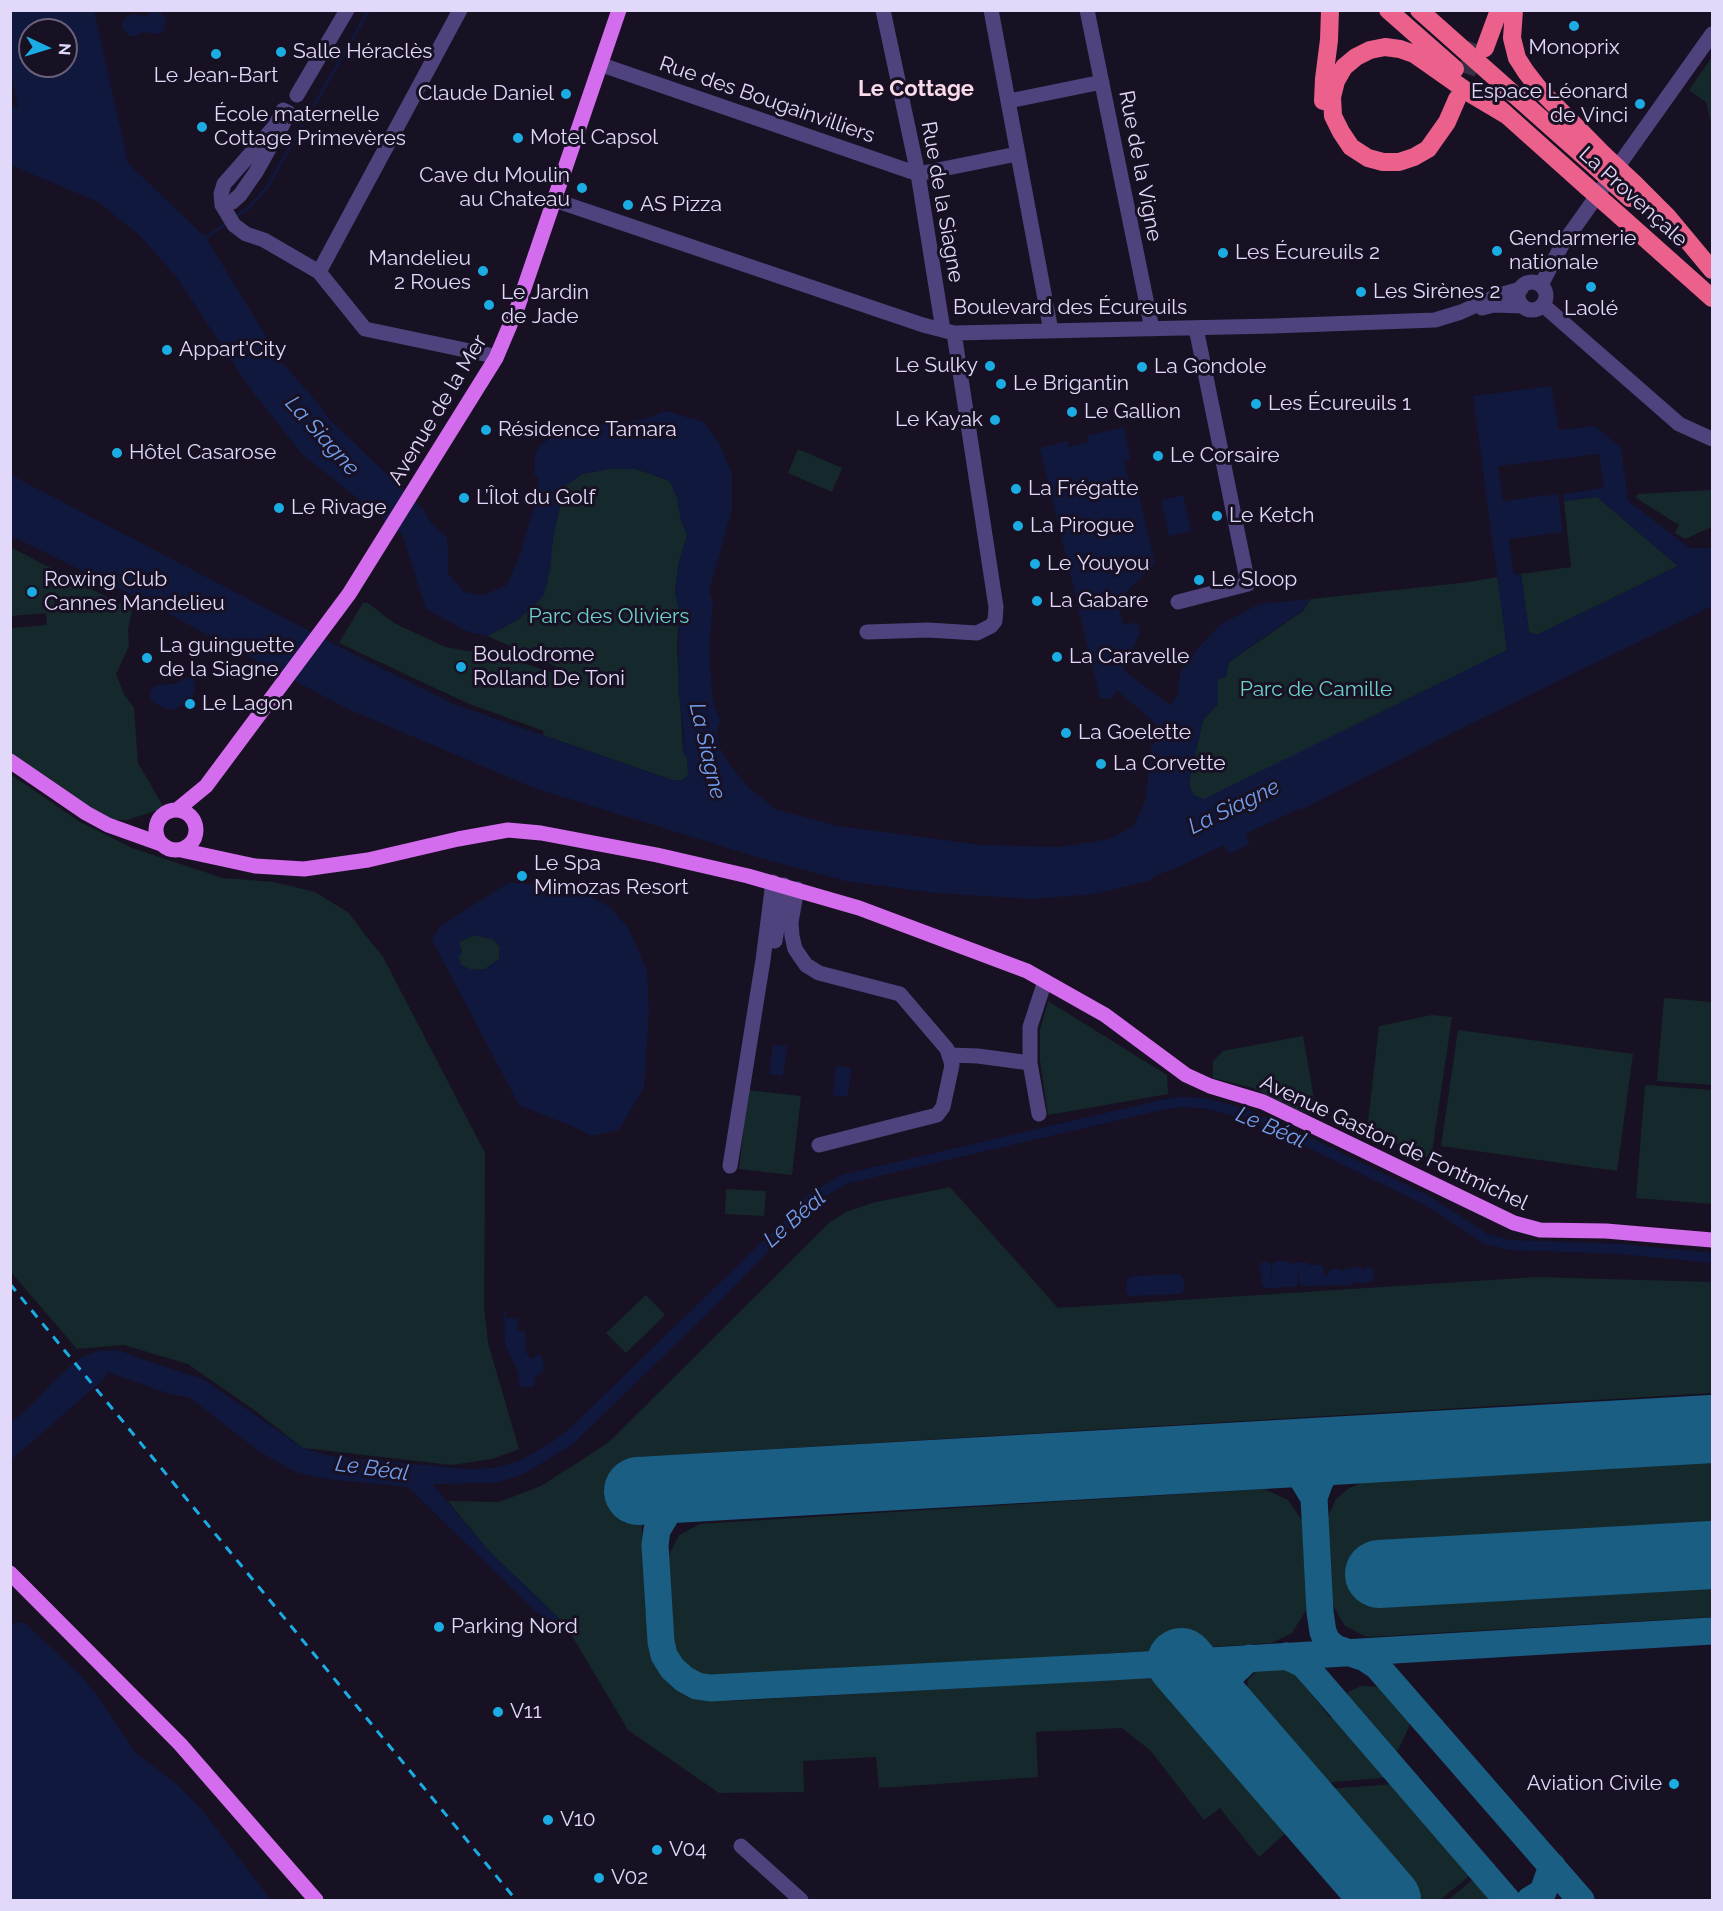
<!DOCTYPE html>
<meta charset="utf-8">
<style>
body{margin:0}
#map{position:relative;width:1723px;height:1911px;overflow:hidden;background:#181123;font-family:Raleway,sans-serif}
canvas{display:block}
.frame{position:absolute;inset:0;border:12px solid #e2d8fa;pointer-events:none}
.north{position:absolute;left:18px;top:18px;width:60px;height:60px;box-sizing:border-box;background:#181123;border:2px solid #696179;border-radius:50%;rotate:94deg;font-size:16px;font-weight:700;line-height:24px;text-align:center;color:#e2d8fa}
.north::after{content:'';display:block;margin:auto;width:21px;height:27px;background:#1bace3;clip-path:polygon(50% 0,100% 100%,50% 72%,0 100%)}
</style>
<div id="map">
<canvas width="1723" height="1911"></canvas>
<div class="frame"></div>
<div class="north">N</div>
</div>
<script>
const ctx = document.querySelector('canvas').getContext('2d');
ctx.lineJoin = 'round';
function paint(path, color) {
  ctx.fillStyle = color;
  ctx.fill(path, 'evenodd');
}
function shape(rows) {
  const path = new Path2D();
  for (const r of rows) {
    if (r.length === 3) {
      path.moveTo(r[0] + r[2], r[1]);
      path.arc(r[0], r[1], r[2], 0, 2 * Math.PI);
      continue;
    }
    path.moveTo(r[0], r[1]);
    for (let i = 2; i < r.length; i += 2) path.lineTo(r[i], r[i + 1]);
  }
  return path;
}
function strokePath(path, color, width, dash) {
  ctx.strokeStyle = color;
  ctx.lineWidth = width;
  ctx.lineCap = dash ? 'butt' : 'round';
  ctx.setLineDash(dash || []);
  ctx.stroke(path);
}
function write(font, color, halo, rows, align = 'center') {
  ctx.font = font + ' Raleway,sans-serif';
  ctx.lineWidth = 6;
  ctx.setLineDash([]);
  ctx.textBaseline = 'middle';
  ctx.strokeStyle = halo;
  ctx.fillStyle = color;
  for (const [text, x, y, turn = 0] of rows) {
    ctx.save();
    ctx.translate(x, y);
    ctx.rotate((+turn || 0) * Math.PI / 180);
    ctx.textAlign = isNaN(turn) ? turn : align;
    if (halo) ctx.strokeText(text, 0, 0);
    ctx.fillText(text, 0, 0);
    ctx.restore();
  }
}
paint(shape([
 [1712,57,1712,127,1706,102,1689,90],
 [798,449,842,468,832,492,788,473],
 [608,469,636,469,670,481,677,497,681,520,687,534,678,566,675,593,679,610,677,648,683,753,687,758,688,768,688,775,683,780,672,780,543,735,544,731,467,703,339,643,363,603,368,603,394,623,445,647,468,651,492,652,564,677,566,671,487,636,520,618,547,585,553,538,564,487,582,474],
 [1712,490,1712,527,1685,539,1675,533,1679,525,1636,498,1637,494],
 [1597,497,1678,566,1537,635,1529,632,1521,574,1571,567,1564,501],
 [10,547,132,610,128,630,129,646,116,674,124,694,134,708,138,763,164,808,127,820,113,820,99,815,11,754,11,628,47,625,46,613,11,616],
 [1498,577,1507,650,1204,800,1193,795,1189,783,1191,768,1203,720,1218,704,1218,679,1226,677,1229,662,1303,611,1311,599,1470,582],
 [10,774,80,822,132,848,223,878,274,882,315,892,349,913,366,936,383,957,485,1153,484,1308,488,1343,519,1449,492,1459,452,1465,303,1448,254,1410,188,1364,124,1345,77,1349,11,1272],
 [474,935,493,939,500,947,499,959,485,969,472,970,460,965,458,957,462,953,459,942],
 [1664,998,1712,1002,1712,1085,1657,1081],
 [1048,1001,1167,1075,1168,1094,1048,1115,1040,1060,1040,1030],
 [1432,1015,1452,1017,1431,1159,1367,1131,1379,1026],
 [1458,1030,1633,1054,1617,1171,1441,1146],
 [1303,1036,1317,1116,1297,1110,1253,1088,1213,1078,1213,1061,1223,1051],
 [1645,1085,1712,1090,1712,1204,1636,1198],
 [748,1090,801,1096,792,1175,739,1169],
 [950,1187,1058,1308,1537,1277,1712,1282,1712,1393,637,1457,644,1561,645,1608,654,1661,666,1677,682,1693,732,1701,1155,1677,1166,1682,1184,1700,1290,1822,1288,1831,1259,1857,1220,1808,1204,1820,1151,1751,1122,1728,1036,1732,1038,1777,879,1788,876,1757,803,1761,804,1792,719,1793,628,1730,565,1624,488,1550,448,1501,499,1502,541,1486,608,1443,830,1222,846,1212,872,1203],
 [726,1189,766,1191,764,1216,725,1214],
 [646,1295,665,1315,626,1353,606,1333],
 [1712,1462,1712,1617,1367,1637,1345,1626,1332,1604,1326,1521,1336,1499,1349,1488,1365,1482],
 [1264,1489,1288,1500,1302,1521,1307,1608,1292,1633,1272,1643,718,1678,693,1671,671,1647,668,1557,679,1535,700,1524],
 [1293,1669,1329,1717,1341,1718,1391,1777,1323,1783,1251,1701,1247,1690,1248,1679,1254,1674,1255,1671],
 [1361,1686,1382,1687,1410,1718,1409,1727,1398,1750,1388,1751,1345,1700,1348,1692],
 [1395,1784,1474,1872,1440,1900,1423,1900,1328,1789],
 [1477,1876,1498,1900,1448,1900]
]), '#15292c');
paint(shape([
 [11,11,94,11,128,163,206,238,281,361,326,413,324,414,423,509,431,523,446,536,448,548,448,573,464,592,483,595,507,585,520,554,536,501,538,477,534,474,535,455,539,446,565,427,621,423,645,419,666,411,704,422,719,443,732,473,732,509,709,591,713,603,709,649,713,702,720,720,717,732,719,746,730,765,748,787,775,809,837,826,983,845,1060,847,1109,839,1133,827,1146,799,1151,748,1158,738,1156,724,1117,690,1111,699,1100,698,1040,448,1068,441,1069,447,1088,442,1087,436,1124,427,1130,459,1124,461,1131,492,1138,491,1155,564,1117,601,1123,625,1137,622,1140,633,1123,670,1170,705,1177,696,1180,673,1199,647,1220,625,1259,604,1311,599,1303,610,1229,662,1226,677,1218,679,1218,704,1203,720,1189,783,1193,795,1204,799,1507,650,1473,396,1551,386,1559,430,1595,426,1621,448,1628,501,1690,548,1712,548,1712,606,1456,731,1303,809,1301,808,1245,834,1250,844,1229,854,1224,845,1183,865,1155,876,1152,880,1094,894,1033,899,935,893,845,881,760,858,534,788,348,709,144,601,11,536,11,475,361,658,456,705,672,780,683,780,688,775,687,758,683,753,684,735,678,689,679,610,675,593,678,566,687,534,681,520,677,497,670,481,637,469,608,469,582,474,564,487,553,538,550,571,543,597,520,618,503,628,487,636,466,631,426,609,402,534,302,454,249,387,176,276,139,235,98,202,11,165,10,104,18,108,11,74],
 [30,30,66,30,66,66,30,66],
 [1599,454,1604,488,1563,494,1564,501,1597,497,1678,566,1537,635,1529,632,1521,574,1514,575,1509,539,1563,532,1558,494,1503,501,1498,466],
 [152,12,161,13,166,20,164,31,159,34,142,32,135,36,130,36,123,29,122,25,126,17,134,14,145,17],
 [1183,495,1191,531,1169,536,1161,500],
 [190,676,194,679,195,689,192,698,186,704,175,709,166,709,151,701,150,692,155,685,174,684],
 [510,882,533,885,554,894,586,894,610,907,629,929,647,971,649,1011,644,1087,619,1130,591,1136,576,1128,519,1105,432,940,440,926],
 [474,935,493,939,500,947,499,959,485,969,472,970,460,965,461,962,458,957,462,953,459,942],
 [773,1045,787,1046,783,1076,769,1074],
 [836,1066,851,1068,848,1097,833,1095],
 [806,1199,810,1199,810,1203,778,1241,721,1300,573,1444,522,1475,494,1483,432,1484,488,1550,565,1624,556,1631,408,1487,326,1479,296,1472,260,1452,189,1397,173,1395,107,1372,103,1380,11,1460,11,1423,34,1403,55,1380,80,1358,98,1351,118,1350,150,1362,203,1379,303,1448,330,1456,466,1469,495,1468,519,1461,552,1442,568,1430],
 [1180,1274,1183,1278,1185,1290,1180,1294,1130,1296,1126,1293,1127,1279,1133,1276],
 [504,1311,507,1311,506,1318,518,1319,517,1331,525,1331,526,1354,528,1354,528,1357,533,1359,539,1353,542,1358,544,1368,542,1373,535,1377,534,1387,520,1387,518,1372,505,1344],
 [16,1622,26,1624,79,1674,97,1695,135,1752,179,1786,203,1811,271,1900,11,1900,10,1627]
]), '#10183d');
strokePath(shape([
 [236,216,249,208,267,187,369,10],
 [204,239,228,222]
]), '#10183d', 3);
strokePath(shape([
 [801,1208,810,1199,845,1179,1157,1106,1178,1102,1204,1103,1246,1114,1298,1137,1428,1201,1486,1239,1510,1245,1622,1249,1712,1258],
 [1264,1267,1266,1267,1267,1283,1277,1283,1277,1266,1284,1266,1285,1282,1293,1282,1292,1268,1304,1267,1304,1281,1312,1281,1312,1270,1319,1270,1320,1281,1333,1280,1333,1274,1339,1274,1339,1280,1349,1280,1348,1273,1359,1272,1359,1278,1369,1277,1369,1272]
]), '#10183d', 10);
strokePath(shape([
 [1249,1456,1272,1460,1290,1466,1300,1475,1314,1498,1320,1612,1323,1632,1327,1641,1335,1648,1365,1658,1377,1666,1581,1900],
 [716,1487,683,1497,671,1507,657,1530,655,1545,661,1642,664,1655,672,1668,684,1679,697,1686,710,1688,1110,1667,1712,1631],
 [1314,1498,1320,1481,1330,1467,1341,1459,1363,1449],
 [1286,1656,1303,1664,1313,1675,1507,1900],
 [1231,1719,1226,1697,1227,1685,1232,1674,1249,1658],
 [1530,1900,1543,1892,1552,1866]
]), '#1a5e83', 27);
strokePath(shape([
 [638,1491,1712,1429],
 [1379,1574,1712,1555],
 [1181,1662,1387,1900]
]), '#1a5e83', 68);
strokePath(shape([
 [1457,99,1477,44]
]), '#362f43', 18, [18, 9]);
strokePath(shape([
 [883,10,918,174,943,330],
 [991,10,1051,331],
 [1087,10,1152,329],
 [602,65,918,174,1017,154],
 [297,95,347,10],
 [1009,101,1102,82],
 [554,200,923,325,954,333,1273,326,1435,320,1461,312,1499,295,1521,289],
 [222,205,232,202,240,195,256,172,289,113,283,110,275,126,224,184,221,194,222,205,234,225,246,234,264,240,319,272,365,329,489,355,496,358],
 [319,272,460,10],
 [1532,296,14],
 [1541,285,1562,245,1712,34],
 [1543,305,1679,424,1712,439],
 [1482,308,1494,305,1523,306],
 [1178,602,1248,584,1196,328],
 [867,632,928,630,977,633,991,626,995,621,996,607,954,333],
 [797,889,791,922,792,936,795,949,806,965,819,973,900,994,947,1049,952,1065,943,1107,937,1115,819,1145],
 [775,941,784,885],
 [949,1055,978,1056,1030,1063],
 [1039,1114,1030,1063,1030,1027,1045,981],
 [730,1166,763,960,773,882],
 [741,1846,801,1900]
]), '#4f427d', 15);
strokePath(shape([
 [10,761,86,813,108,825,161,844],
 [178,809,206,786,349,594,496,358,518,306,619,10],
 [176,830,20],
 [181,850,255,866,304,869,368,860,458,839,508,830,541,833,657,855,748,876,859,908,1027,971,1105,1015,1186,1075,1210,1086,1263,1102,1514,1223,1540,1230,1606,1231,1712,1240],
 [10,1573,180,1744,316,1900]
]), '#d46cee', 15);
strokePath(shape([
 [1388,10,1455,69],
 [1419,10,1597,168],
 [1514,10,1512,38,1517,58,1526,72,1540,90,1604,155],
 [1485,48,1499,10],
 [1457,99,1447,122,1428,149,1414,157,1399,162,1383,162,1368,158,1351,147,1341,132,1333,116,1332,97,1336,81,1344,67,1356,57,1370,50,1385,47,1400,49,1414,54,1471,94,1508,116],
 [1323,101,1324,79,1329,40,1330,10],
 [1500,109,1586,186],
 [1635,184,1667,216,1712,270],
 [1620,216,1712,298]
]), '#ec618b', 18);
strokePath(shape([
 [10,1284,516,1900]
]), '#1bace3', 3, [9, 8]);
strokePath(shape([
 [1604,155,1635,184],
 [1597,168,1630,198],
 [1586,186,1620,216]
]), '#ec618b', 18);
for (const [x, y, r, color] of [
 [1574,26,6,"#1bace3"],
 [281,52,6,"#1bace3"],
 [216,54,6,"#1bace3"],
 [566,94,6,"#1bace3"],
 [1640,104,6,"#1bace3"],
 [202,127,6,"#1bace3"],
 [518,138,6,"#1bace3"],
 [582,188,6,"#1bace3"],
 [628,205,6,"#1bace3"],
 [1497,251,6,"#1bace3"],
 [1223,253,6,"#1bace3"],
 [483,271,6,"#1bace3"],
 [1591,287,6,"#1bace3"],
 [1361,292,6,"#1bace3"],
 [489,305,6,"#1bace3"],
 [167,350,6,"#1bace3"],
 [990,366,6,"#1bace3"],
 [1142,367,6,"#1bace3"],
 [1001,384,6,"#1bace3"],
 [1256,404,6,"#1bace3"],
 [1072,412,6,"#1bace3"],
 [995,420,6,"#1bace3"],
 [486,430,6,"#1bace3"],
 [117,453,6,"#1bace3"],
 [1158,456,6,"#1bace3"],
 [1016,489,6,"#1bace3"],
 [464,498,6,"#1bace3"],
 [279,508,6,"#1bace3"],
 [1217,516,6,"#1bace3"],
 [1018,526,6,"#1bace3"],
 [1035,564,6,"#1bace3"],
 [1199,580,6,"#1bace3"],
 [32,592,6,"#1bace3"],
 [1037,601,6,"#1bace3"],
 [1057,657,6,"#1bace3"],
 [147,658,6,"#1bace3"],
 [461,667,6,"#1bace3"],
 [190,704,6,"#1bace3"],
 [1066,733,6,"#1bace3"],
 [1101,764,6,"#1bace3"],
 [522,876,6,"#1bace3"],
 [439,1627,6,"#1bace3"],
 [498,1712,6,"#1bace3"],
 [1674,1784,6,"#1bace3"],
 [548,1820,6,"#1bace3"],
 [657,1850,6,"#1bace3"],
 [599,1878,6,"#1bace3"]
]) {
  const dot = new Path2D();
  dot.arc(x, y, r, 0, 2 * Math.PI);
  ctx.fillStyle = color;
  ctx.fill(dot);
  strokePath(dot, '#181123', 2);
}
write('21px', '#e2d8fa', '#181123', [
 ["Monoprix",1574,48,"center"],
 ["Salle Héraclès",293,52],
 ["Le Jean-Bart",216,76,"center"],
 ["Espace Léonard",1628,92,"right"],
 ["de Vinci",1628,116,"right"],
 ["Claude Daniel",554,94,"right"],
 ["École maternelle",214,115],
 ["Cottage Primevères",214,139],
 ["Motel Capsol",530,138],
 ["Cave du Moulin",570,176,"right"],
 ["au Chateau",570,200,"right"],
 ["AS Pizza",640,205],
 ["Gendarmerie",1509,239],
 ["nationale",1509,263],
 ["Les Écureuils 2",1235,253],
 ["Mandelieu",471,259,"right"],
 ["2 Roues",471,283,"right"],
 ["Les Sirènes 2",1373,292],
 ["Le Jardin",501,293],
 ["de Jade",501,317],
 ["Laolé",1591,309,"center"],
 ["Appart'City",179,350],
 ["Le Sulky",978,366,"right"],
 ["La Gondole",1154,367],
 ["Le Brigantin",1013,384],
 ["Les Écureuils 1",1268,404],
 ["Le Gallion",1084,412],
 ["Le Kayak",983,420,"right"],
 ["Résidence Tamara",498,430],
 ["Hôtel Casarose",129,453],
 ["Le Corsaire",1170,456],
 ["La Frégatte",1028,489],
 ["L’Îlot du Golf",476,498],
 ["Le Rivage",291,508],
 ["Le Ketch",1229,516],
 ["La Pirogue",1030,526],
 ["Le Youyou",1047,564],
 ["Rowing Club",44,580],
 ["Cannes Mandelieu",44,604],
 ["Le Sloop",1211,580],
 ["La Gabare",1049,601],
 ["La guinguette",159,646],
 ["de la Siagne",159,670],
 ["Boulodrome",473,655],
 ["Rolland De Toni",473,679],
 ["La Caravelle",1069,657],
 ["Le Lagon",202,704],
 ["La Goelette",1078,733],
 ["La Corvette",1113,764],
 ["Le Spa",534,864],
 ["Mimozas Resort",534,888],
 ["Parking Nord",451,1627],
 ["V11",510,1712],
 ["Aviation Civile",1662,1784,"right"],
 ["V10",560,1820],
 ["V04",669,1850],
 ["V02",611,1878]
], 'left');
write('21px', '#e2d8fa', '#181123', [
 ["Rue des Bougainvilliers",767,100,19],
 ["Rue de la Vigne",1140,166,79],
 ["La Provençale",1633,197,42],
 ["Rue de la Siagne",942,202,80],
 ["Boulevard des Écureuils",1070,308],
 ["Avenue de la Mer",438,410,-59],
 ["Avenue Gaston de Fontmichel",1394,1143,25]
]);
write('21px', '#6cd2cb', '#181123', [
 ["Parc des Oliviers",609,617],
 ["Parc de Camille",1316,690]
]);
write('bold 22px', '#fbdae9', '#181123', [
 ["Le Cottage",916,89]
]);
write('italic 22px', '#729fee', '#181123', [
 ["La Siagne",322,436,48],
 ["La Siagne",707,751,77],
 ["La Siagne",1234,807,-26],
 ["Le Béal",1271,1128,23],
 ["Le Béal",795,1219,-41],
 ["Le Béal",372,1469,8]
]);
</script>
